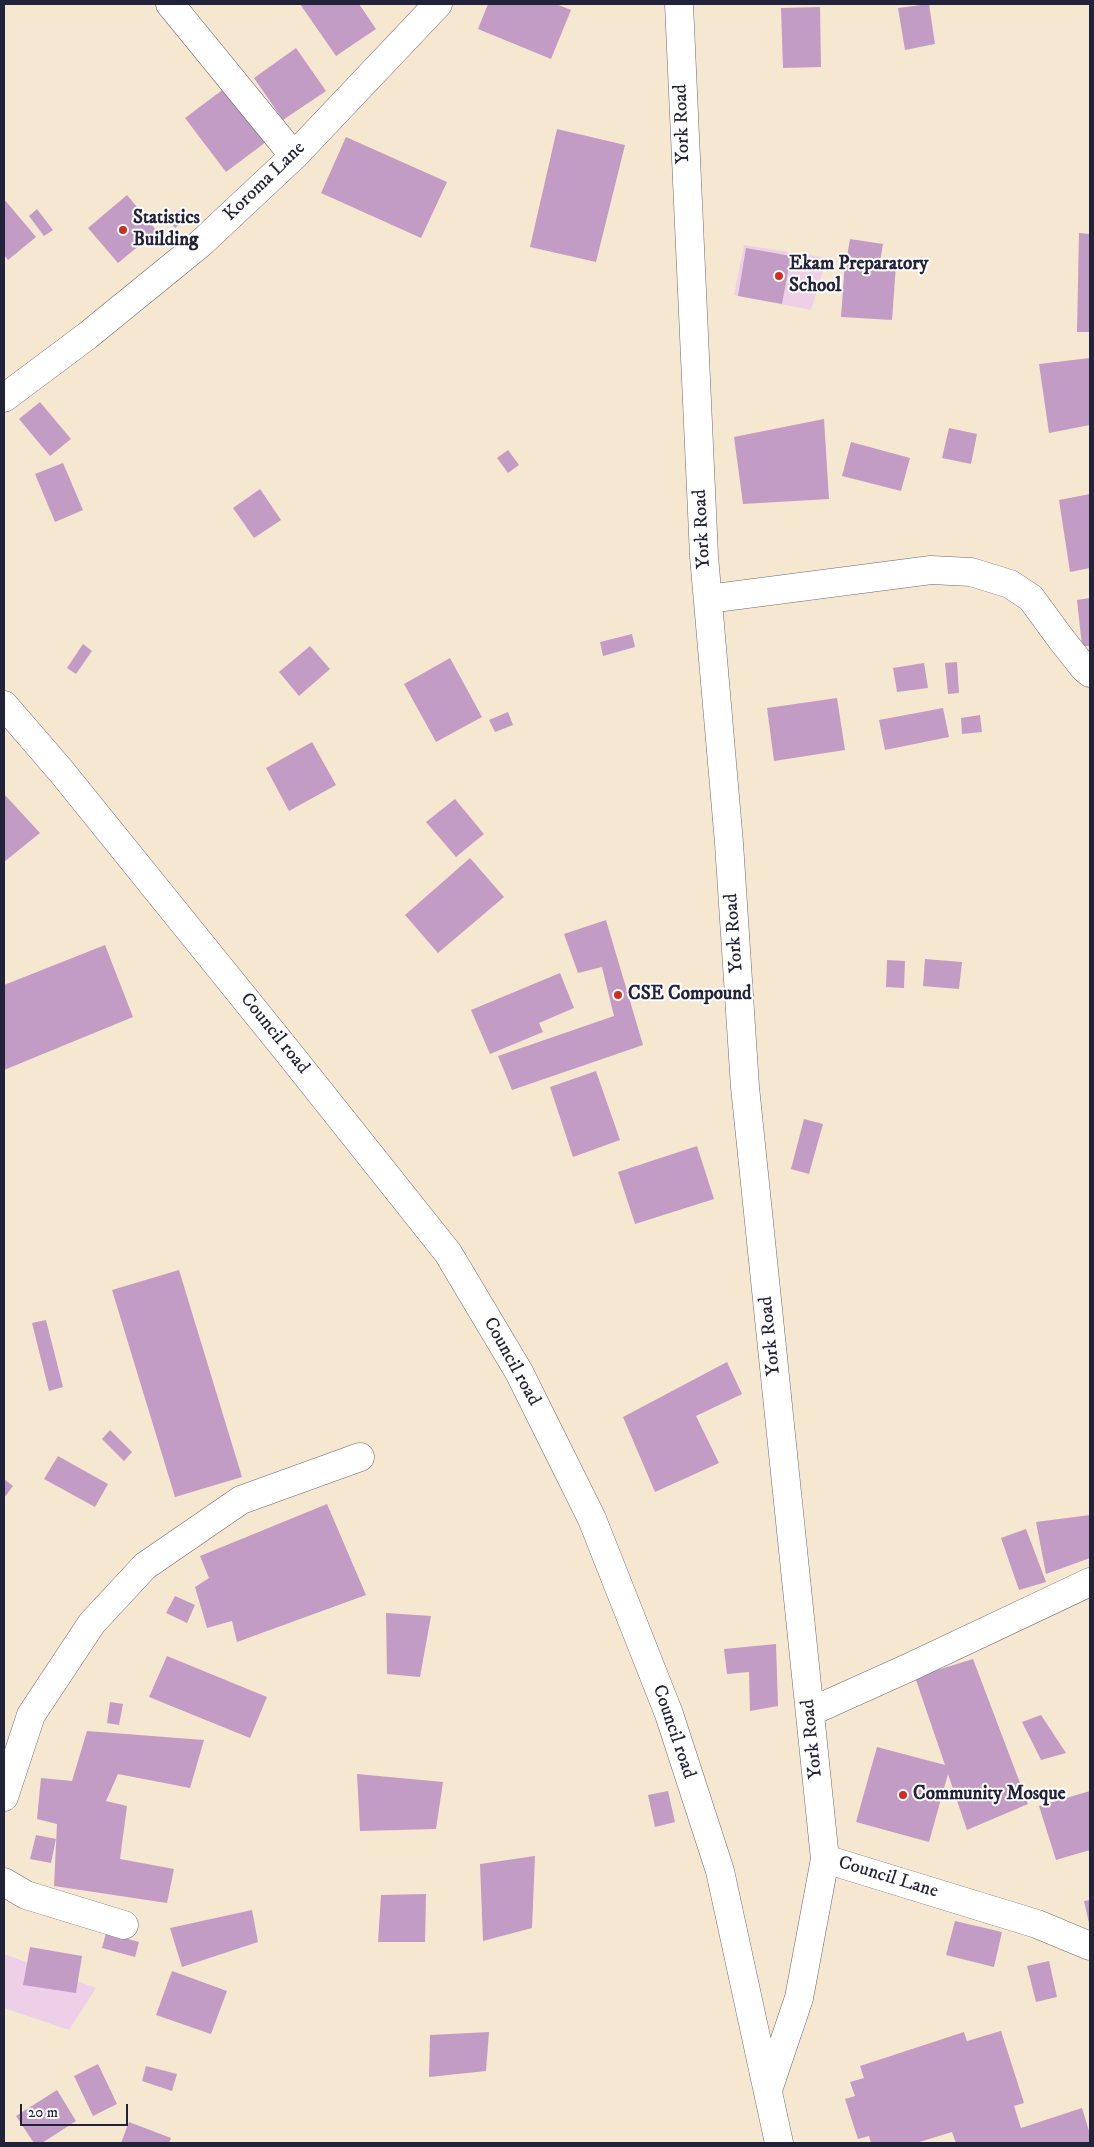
<!DOCTYPE html>
<style>
body{margin:0}
#map{position:relative;width:1094px;height:2147px;overflow:hidden;background:#f6e7d1;font-family:"IM FELL DW Pica",serif}
canvas{display:block}
.frame{position:absolute;inset:0;border:5px solid #22223b;pointer-events:none}
.scale{position:absolute;left:20px;top:2104px;width:108px;height:22px;box-sizing:border-box;border:2px solid #22223b;border-top:0;padding-left:6px;font-size:15px;line-height:18px;white-space:nowrap;color:#22223b;-webkit-text-stroke:4px #fff;paint-order:stroke}
</style>
<div id="map">
<canvas width="1094" height="2147"></canvas>
<div class="frame"></div>
<div class="scale">20 m</div>
</div>
<script>
const ctx = document.querySelector('canvas').getContext('2d');
ctx.lineJoin = 'round';
function paint(path, color) {
  ctx.fillStyle = color;
  ctx.fill(path, 'evenodd');
}
function shape(rows) {
  const path = new Path2D();
  for (const r of rows) {
    path.moveTo(r[0], r[1]);
    for (let i = 2; i < r.length; i += 2) path.lineTo(r[i], r[i + 1]);
  }
  return path;
}
function strokePath(path, color, width, dash) {
  ctx.strokeStyle = color;
  ctx.lineWidth = width;
  ctx.lineCap = dash ? 'butt' : 'round';
  ctx.setLineDash(dash || []);
  ctx.stroke(path);
}
function write(font, color, halo, rows, align = 'center') {
  ctx.font = font + ' "IM FELL DW Pica",serif';
  ctx.lineWidth = 4;
  ctx.setLineDash([]);
  ctx.textBaseline = 'middle';
  ctx.strokeStyle = halo;
  ctx.fillStyle = color;
  for (const [text, x, y, turn = 0] of rows) {
    ctx.save();
    ctx.translate(x, y);
    ctx.rotate((+turn || 0) * Math.PI / 180);
    ctx.textAlign = isNaN(turn) ? turn : align;
    if (halo) ctx.strokeText(text, 0, 0);
    ctx.fillText(text, 0, 0);
    ctx.restore();
  }
}
paint(shape([
 [744,245,827,258,811,310,734,295],
 [4,1954,96,1988,69,2030,4,2008]
]), '#edd0e8');
paint(shape([
 [300,4,359,4,376,29,336,56],
 [488,4,556,4,571,10,551,59,478,29],
 [929,4,935,44,905,50,898,8],
 [820,7,821,67,783,68,781,8],
 [296,48,326,91,283,120,254,78],
 [225,88,266,142,226,172,185,118],
 [557,129,625,145,596,262,530,247],
 [346,137,447,182,421,238,321,193],
 [127,195,157,231,118,263,88,228],
 [4,199,36,237,8,260,4,255],
 [37,209,53,230,44,236,29,216],
 [181,209,188,218,175,228,168,219],
 [1079,233,1090,234,1090,332,1077,332],
 [850,239,883,244,880,262,847,257],
 [746,248,791,256,782,304,738,296],
 [845,261,896,265,892,320,841,317],
 [1090,358,1090,425,1049,433,1039,364],
 [40,402,71,439,50,456,19,419],
 [824,419,829,499,743,504,734,437],
 [949,428,977,434,971,464,942,458],
 [851,442,910,458,901,491,842,476],
 [508,450,519,465,508,473,497,458],
 [63,463,83,510,55,522,35,474],
 [260,489,281,520,254,538,233,508],
 [1090,494,1090,568,1070,572,1059,500],
 [1090,598,1090,646,1082,646,1077,600],
 [632,634,635,647,603,656,600,642],
 [83,644,92,651,76,674,67,668],
 [310,646,330,669,299,696,279,672],
 [450,658,482,717,436,742,404,684],
 [957,662,959,693,948,694,945,663],
 [924,663,928,688,897,692,893,668],
 [837,698,845,750,774,761,767,708],
 [943,708,949,737,885,750,879,720],
 [508,712,513,725,495,732,489,720],
 [980,715,982,732,962,734,961,718],
 [312,742,336,785,289,811,266,768],
 [4,794,40,833,4,862],
 [455,799,484,834,456,857,426,822],
 [470,858,504,897,438,953,405,915],
 [606,920,643,1045,512,1090,498,1056,614,1016,602,967,578,973,564,934],
 [105,945,133,1017,4,1070,4,985],
 [925,959,962,962,959,989,923,986],
 [887,960,905,961,904,988,886,987],
 [560,973,574,1008,539,1023,543,1032,490,1054,471,1010],
 [596,1071,620,1140,573,1157,550,1087],
 [804,1119,823,1124,809,1174,791,1169],
 [697,1146,714,1199,635,1224,618,1172],
 [179,1270,242,1477,175,1497,112,1290],
 [46,1320,63,1387,49,1391,32,1323],
 [727,1362,742,1394,696,1416,719,1463,655,1492,623,1417],
 [110,1430,132,1452,124,1461,102,1439],
 [58,1456,108,1484,95,1507,44,1479],
 [4,1479,13,1486,4,1498],
 [327,1504,366,1595,237,1642,232,1621,207,1628,195,1587,209,1578,200,1556],
 [1090,1515,1090,1558,1046,1574,1036,1522],
 [1026,1529,1046,1582,1019,1590,1001,1538],
 [175,1596,195,1605,187,1623,166,1613],
 [386,1613,431,1616,420,1677,387,1674],
 [776,1644,778,1706,750,1711,749,1672,727,1674,724,1649],
 [167,1656,267,1697,250,1738,149,1697],
 [973,1659,1028,1804,967,1830,948,1774,929,1842,856,1822,877,1747,945,1765,915,1677],
 [110,1702,123,1704,119,1725,107,1723],
 [1041,1715,1066,1753,1041,1760,1022,1722],
 [87,1731,204,1740,190,1788,118,1774,106,1801,127,1806,120,1859,174,1869,167,1903,54,1886,57,1824,37,1819,41,1778,72,1781],
 [357,1774,443,1782,436,1829,360,1831],
 [668,1791,675,1822,655,1827,648,1795],
 [1090,1791,1090,1850,1056,1860,1039,1806],
 [36,1835,56,1839,51,1863,30,1859],
 [535,1856,532,1928,483,1941,480,1864],
 [426,1894,425,1942,378,1942,381,1895],
 [1090,1900,1090,1923,1089,1923,1084,1901],
 [252,1910,258,1942,182,1967,170,1928],
 [955,1921,1002,1932,994,1967,946,1955],
 [106,1933,139,1942,135,1957,102,1948],
 [30,1947,82,1956,76,1993,23,1985],
 [1049,1961,1057,1997,1036,2002,1027,1966],
 [172,1971,227,1991,211,2034,156,2015],
 [1001,2031,1024,2103,1014,2106,1021,2128,1082,2108,1090,2134,1090,2143,956,2143,952,2132,916,2143,871,2143,869,2136,858,2139,845,2099,855,2096,850,2082,864,2078,860,2066,964,2032,967,2041],
 [489,2032,486,2071,429,2077,430,2035],
 [98,2064,117,2104,93,2116,74,2076],
 [146,2066,177,2074,172,2091,142,2081],
 [57,2090,76,2121,42,2143,34,2143,16,2116],
 [129,2122,171,2138,169,2143,121,2143]
]), '#c29cc5');
const street = shape([
 [170,4,294,156],
 [679,4,704,556,729,843,745,1087,825,1859,799,1998,768,2090],
 [4,398,87,336,200,244,294,156,438,4],
 [708,599,931,570,971,572,1010,584,1031,598,1061,639,1084,668,1090,673],
 [4,705,61,771,292,1057,448,1253,519,1372,592,1519,669,1714,720,1871,779,2143],
 [810,1712,910,1667,1090,1582],
 [4,1797,31,1715,92,1623,145,1566,241,1500,360,1457],
 [825,1859,1037,1924,1090,1946],
 [4,1882,26,1895,124,1925]
]);
strokePath(street, '#6c6770', 29);
strokePath(street, '#fff', 28);
for (const [x, y, r, color] of [
 [123,230,5,"#c8321e"],
 [779,276,5,"#c8321e"],
 [618,995,5,"#c8321e"],
 [903,1795,5,"#c8321e"]
]) {
  const dot = new Path2D();
  dot.arc(x, y, r, 0, 2 * Math.PI);
  ctx.fillStyle = color;
  ctx.fill(dot);
  strokePath(dot, '#fff', 2);
}
write('19px', '#22223b', '#fff', [
 ["York Road",683,124,-92],
 ["Koroma Lane",265,182,-44],
 ["York Road",703,529,-93],
 ["York Road",735,933,-94],
 ["Council road",274,1034,51],
 ["York Road",771,1336,-96],
 ["Council road",511,1362,61],
 ["Council road",673,1732,71],
 ["York Road",813,1739,-96],
 ["Council Lane",888,1878,17]
]);
write('bold 19px', '#22223b', '#fff', [
 ["Statistics",133,219],
 ["Building",133,241],
 ["Ekam Preparatory",789,265],
 ["School",789,287],
 ["CSE Compound",628,995],
 ["Community Mosque",913,1795]
], 'left');
</script>
